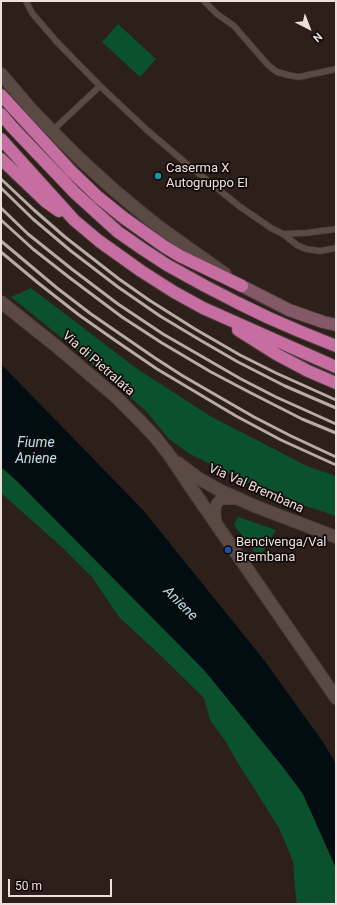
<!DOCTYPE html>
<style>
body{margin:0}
#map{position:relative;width:337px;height:905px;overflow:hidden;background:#2d1f19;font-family:Roboto,sans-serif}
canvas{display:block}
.frame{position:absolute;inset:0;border:2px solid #ebe0dd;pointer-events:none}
.north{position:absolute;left:289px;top:8px;width:40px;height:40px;-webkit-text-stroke:3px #110a08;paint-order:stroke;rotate:138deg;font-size:11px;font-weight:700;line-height:16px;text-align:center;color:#ebe0dd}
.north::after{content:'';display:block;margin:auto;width:14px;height:18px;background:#ebe0dd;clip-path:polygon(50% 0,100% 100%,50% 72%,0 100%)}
.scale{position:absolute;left:8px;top:879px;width:104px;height:18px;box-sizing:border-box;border:2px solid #ebe0dd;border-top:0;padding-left:5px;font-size:12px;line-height:14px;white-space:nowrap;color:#ebe0dd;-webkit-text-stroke:3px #110a08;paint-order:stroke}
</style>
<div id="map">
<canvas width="337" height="905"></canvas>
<div class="frame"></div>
<div class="north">N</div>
<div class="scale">50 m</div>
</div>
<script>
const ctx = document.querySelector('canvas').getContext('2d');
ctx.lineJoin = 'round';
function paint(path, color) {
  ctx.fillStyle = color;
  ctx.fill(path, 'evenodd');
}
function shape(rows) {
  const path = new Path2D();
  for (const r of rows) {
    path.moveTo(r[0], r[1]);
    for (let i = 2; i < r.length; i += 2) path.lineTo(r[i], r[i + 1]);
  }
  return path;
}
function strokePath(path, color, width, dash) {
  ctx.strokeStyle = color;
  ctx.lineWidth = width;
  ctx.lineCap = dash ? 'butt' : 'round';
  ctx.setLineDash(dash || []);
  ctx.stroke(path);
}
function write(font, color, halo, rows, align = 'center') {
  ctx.font = font + ' Roboto,sans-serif';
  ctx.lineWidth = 3.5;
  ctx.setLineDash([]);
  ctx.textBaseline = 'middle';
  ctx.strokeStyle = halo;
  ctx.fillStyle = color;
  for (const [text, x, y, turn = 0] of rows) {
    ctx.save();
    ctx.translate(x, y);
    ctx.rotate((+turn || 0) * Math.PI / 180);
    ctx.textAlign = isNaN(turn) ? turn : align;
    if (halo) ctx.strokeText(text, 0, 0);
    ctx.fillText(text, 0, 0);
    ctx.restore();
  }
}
paint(shape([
 [118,24,156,59,140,77,102,42],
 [31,288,136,368,210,416,309,467,336,476,336,516,272,495,190,454,169,439,146,411,68,343,11,297],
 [1,467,18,482,205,671,283,767,303,794,336,868,336,904,297,904,295,888,293,861,279,828,236,760,226,742,210,720,204,698,159,654,119,617,92,577,64,549,1,493],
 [238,517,276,530,259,558,234,525]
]), '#0a522d');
paint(shape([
 [1,364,143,510,264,660,323,742,336,764,336,868,303,794,283,767,205,671,18,482,1,467]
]), '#020d11');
const service = shape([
 [26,1,32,13,56,41,100,86,52,131],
 [204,1,217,14,234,26,268,65,277,72,288,75,299,77,336,69],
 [100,86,148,131,187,164,239,206,271,228,283,234,297,245,306,249,320,251,336,248],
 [283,234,306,233,336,229]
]);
const minor = shape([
 [216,523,215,510,217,503,220,500,223,499,238,499]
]);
const tertiary = shape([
 [1,74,30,108,52,131,81,160,114,190,138,210,159,227,225,274],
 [1,302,56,346,116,397,141,422,156,438,170,456,192,489,317,670,336,698],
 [178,463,198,478,221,491,257,507,336,537]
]);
const secondary = shape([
 [242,286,289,310,323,322,336,325]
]);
const trunk = shape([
 [1,95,71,171,98,197,124,218,165,247,180,256,242,286],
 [1,114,12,127,75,193,118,232,144,250,167,265,205,286,238,303,269,318,299,331,336,346],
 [1,139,74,220,99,241,141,271,174,292,203,308,302,352,336,367],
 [1,159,45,201,59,211],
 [238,330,276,354,308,371,336,383]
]);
strokePath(service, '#483c39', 7);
strokePath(minor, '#483c39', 12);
strokePath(tertiary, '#483c39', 14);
strokePath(secondary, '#483c39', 14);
strokePath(trunk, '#483c39', 14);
strokePath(service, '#5b4a44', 5.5);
strokePath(minor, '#5b4a44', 11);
strokePath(tertiary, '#5b4a44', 12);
strokePath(secondary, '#835867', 12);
strokePath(trunk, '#c66ea1', 12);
strokePath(shape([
 [1,179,34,210,65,237,119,279,149,300,195,329,240,355,276,373,336,400],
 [1,188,33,219,71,251,118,287,160,316,200,340,238,362,285,386,336,408],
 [1,208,28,234,73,270,118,304,163,334,241,379,276,397,336,424],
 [1,220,33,249,70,278,122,317,162,343,211,372,249,392,302,419,336,433],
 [1,241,57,288,91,314,155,358,183,376,254,417,291,436,336,457],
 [1,252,37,282,79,315,116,341,157,369,236,416,281,440,336,465]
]), '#b7aba7', 3);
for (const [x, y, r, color] of [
 [158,176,4,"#0f9aa8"],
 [228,550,4,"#1a4fb4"]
]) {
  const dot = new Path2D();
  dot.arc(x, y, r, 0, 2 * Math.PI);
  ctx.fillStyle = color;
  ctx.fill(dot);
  strokePath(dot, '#110a08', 1.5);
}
write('13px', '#ebe0dd', '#110a08', [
 ["Caserma X",166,169],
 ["Autogruppo EI",166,184],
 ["Bencivenga/Val",236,543],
 ["Brembana",236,558]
], 'left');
write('13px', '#ebe0dd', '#110a08', [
 ["Via di Pietralata",98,364,41],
 ["Via Val Brembana",256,489,24]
]);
write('italic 14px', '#b2e3f4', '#110a08', [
 ["Fiume",36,443],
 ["Aniene",36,459],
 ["Aniene",180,604,45]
]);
</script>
